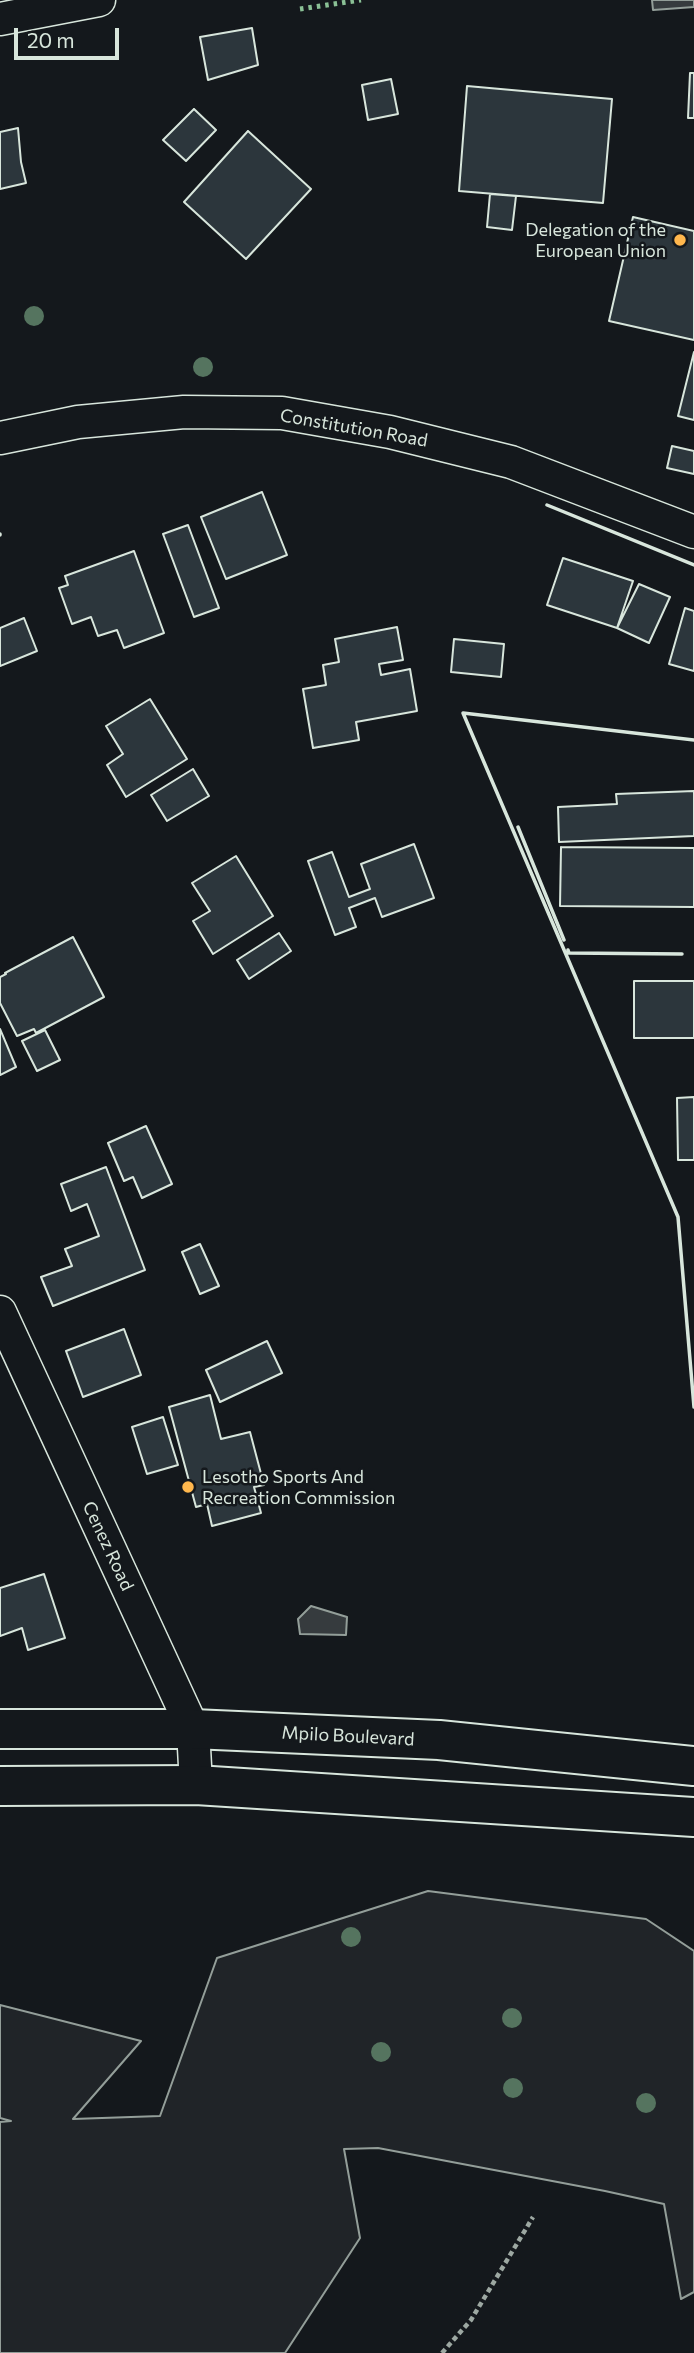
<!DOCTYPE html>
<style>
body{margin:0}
#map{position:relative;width:694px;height:2353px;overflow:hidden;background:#14181c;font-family:Commissioner,sans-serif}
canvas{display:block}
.scale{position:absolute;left:14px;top:28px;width:105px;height:32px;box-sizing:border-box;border:4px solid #d8e6dc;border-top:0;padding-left:9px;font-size:21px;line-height:24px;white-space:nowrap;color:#d8e6dc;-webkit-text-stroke:5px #14181c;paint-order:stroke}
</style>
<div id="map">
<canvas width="694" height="2353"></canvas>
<div class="scale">20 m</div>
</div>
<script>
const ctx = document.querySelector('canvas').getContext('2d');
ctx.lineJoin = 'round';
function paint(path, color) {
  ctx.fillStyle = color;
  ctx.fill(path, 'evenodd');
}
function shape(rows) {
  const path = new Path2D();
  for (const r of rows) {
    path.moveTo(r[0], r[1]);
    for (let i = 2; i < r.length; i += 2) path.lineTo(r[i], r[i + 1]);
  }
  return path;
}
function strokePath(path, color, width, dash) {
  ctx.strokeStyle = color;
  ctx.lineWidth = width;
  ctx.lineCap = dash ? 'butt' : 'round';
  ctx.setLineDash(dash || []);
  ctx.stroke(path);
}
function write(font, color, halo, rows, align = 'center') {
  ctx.font = font + ' Commissioner,sans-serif';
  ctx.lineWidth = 5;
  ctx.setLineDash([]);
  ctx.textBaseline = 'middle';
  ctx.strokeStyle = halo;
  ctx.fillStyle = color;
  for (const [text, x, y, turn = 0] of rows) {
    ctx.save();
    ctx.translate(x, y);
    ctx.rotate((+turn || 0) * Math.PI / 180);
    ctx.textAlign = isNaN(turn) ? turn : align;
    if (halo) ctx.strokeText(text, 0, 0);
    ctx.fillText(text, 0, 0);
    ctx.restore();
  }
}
const green = shape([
 [428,1891,646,1919,694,1951,694,2292,681,2299,664,2204,605,2191,378,2148,344,2149,360,2238,285,2353,0,2353,0,2122,11,2121,0,2118,0,2005,141,2041,73,2119,160,2116,217,1958,428,1891]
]);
paint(green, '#202428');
strokePath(green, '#939e99', 2);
const water = shape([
 [652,0,694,0,694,7,653,10,652,0],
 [311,1606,347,1617,346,1635,300,1634,298,1619,311,1606]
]);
paint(water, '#363b3e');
strokePath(water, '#939e99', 2);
const building = shape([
 [252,28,258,65,208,80,200,37,252,28],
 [690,73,694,73,694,118,688,118,690,73],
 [391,79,398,114,368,120,362,85,391,79],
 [467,86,612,99,603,203,459,191,467,86],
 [194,109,216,130,186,161,163,140,194,109],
 [18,128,21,162,26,183,0,189,0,132,18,128],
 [248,131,311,189,246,259,184,202,248,131],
 [490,194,516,196,512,230,487,227,490,194],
 [633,217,694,231,694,340,609,321,633,217],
 [694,352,694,420,678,416,694,352],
 [672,446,694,451,694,474,667,468,672,446],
 [262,492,287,555,226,579,201,517,262,492],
 [188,525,219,608,194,617,163,534,188,525],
 [134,551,164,633,124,648,117,630,98,636,91,617,72,624,59,588,68,585,65,576,134,551],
 [563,558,633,581,617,628,547,605,563,558],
 [639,584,670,597,649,643,617,628,639,584],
 [685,608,694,611,694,671,669,664,685,608],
 [24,618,37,651,0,666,0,628,24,618],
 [397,627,403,660,379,664,381,675,410,669,417,711,356,722,359,740,313,748,303,689,326,685,323,665,339,662,335,639,397,627],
 [454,639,504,644,501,677,451,672,454,639],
 [150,699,187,759,126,797,107,765,123,754,106,726,150,699],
 [193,769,209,796,167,821,151,795,193,769],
 [694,791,694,836,559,842,558,807,617,804,616,794,694,791],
 [414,844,434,898,382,917,375,898,349,908,356,927,335,935,308,861,332,852,349,897,370,889,361,864,414,844],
 [561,847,694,848,694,907,560,906,561,847],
 [236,856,273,916,213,954,193,921,210,911,192,883,236,856],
 [279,933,291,951,249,979,237,960,279,933],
 [73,937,104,997,36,1033,34,1029,17,1036,0,1003,0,977,6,974,5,973,73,937],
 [634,981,694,981,694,1038,634,1038,634,981],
 [0,1029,16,1067,0,1075,0,1029],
 [45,1030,60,1060,37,1071,22,1041,45,1030],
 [694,1097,694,1160,678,1160,677,1098,694,1097],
 [146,1126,172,1184,142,1198,133,1177,124,1181,108,1143,146,1126],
 [106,1167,145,1270,53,1306,41,1277,72,1266,65,1249,99,1236,87,1204,71,1211,61,1184,106,1167],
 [200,1244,219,1286,200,1294,182,1252,200,1244],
 [124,1329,141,1375,83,1397,66,1351,124,1329],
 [267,1341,282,1373,220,1402,206,1370,267,1341],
 [210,1395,221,1439,250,1432,264,1485,254,1487,261,1513,212,1526,207,1504,196,1507,169,1407,210,1395],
 [163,1417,178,1465,147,1474,132,1427,163,1417],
 [44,1574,65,1638,28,1650,22,1628,0,1636,0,1588,44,1574]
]);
paint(building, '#2c363c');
strokePath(building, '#d8e6dc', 2);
const street = shape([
 [0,19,99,0],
 [0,438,78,422,184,412,282,413,390,432,511,462,694,532],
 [0,1312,193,1729,196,1785]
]);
const highway = shape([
 [0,1729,193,1729,439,1740,694,1766],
 [0,1786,196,1785,694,1817]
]);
strokePath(street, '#d8e6dc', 35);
strokePath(highway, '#d8e6dc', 42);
strokePath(shape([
 [442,2353,471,2320,533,2217]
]), '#9da8a2', 4.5, [5, 3.5]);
strokePath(street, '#14181c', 32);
strokePath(highway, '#14181c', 38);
strokePath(shape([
 [300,9,361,0]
]), '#8ac095', 5, [3.5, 5]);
strokePath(shape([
 [547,505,694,565],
 [0,534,0,535],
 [694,740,463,713,678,1217,694,1407],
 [518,827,564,940],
 [568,950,569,953,682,954]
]), '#d8e6dc', 3.5);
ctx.fillStyle = '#55745f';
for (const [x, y] of [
 [34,316],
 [203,367],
 [351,1937],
 [512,2018],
 [381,2052],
 [513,2088],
 [646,2103]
]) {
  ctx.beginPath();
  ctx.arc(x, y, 10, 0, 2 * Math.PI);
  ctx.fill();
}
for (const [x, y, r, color] of [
 [680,240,7,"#ffb74d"],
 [188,1487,7,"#ffb74d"]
]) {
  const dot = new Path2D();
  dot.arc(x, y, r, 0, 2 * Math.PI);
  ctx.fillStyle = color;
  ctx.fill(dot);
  strokePath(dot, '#14181c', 2.5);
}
write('18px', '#d8e6dc', '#14181c', [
 ["Delegation of the",666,230],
 ["European Union",666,251],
 ["Lesotho Sports And",202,1477,"left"],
 ["Recreation Commission",202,1498,"left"]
], 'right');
write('18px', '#d8e6dc', '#14181c', [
 ["Constitution Road",354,428,10],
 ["Cenez Road",108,1546,65],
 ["Mpilo Boulevard",348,1736,3]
]);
</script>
